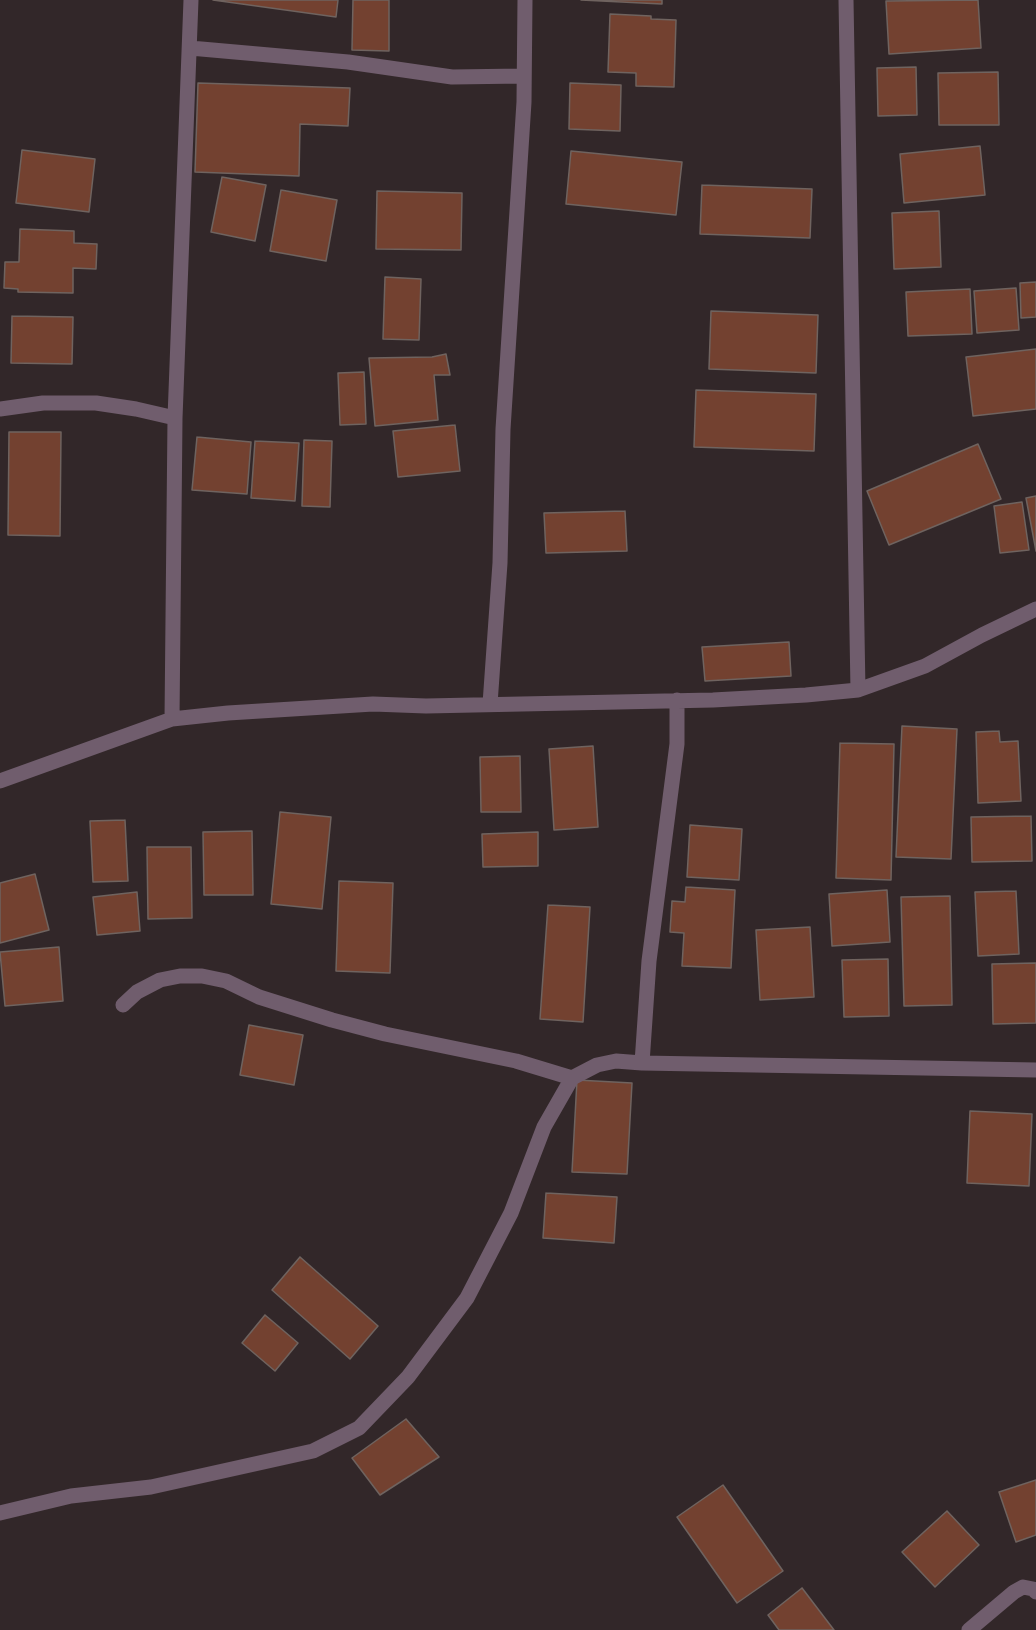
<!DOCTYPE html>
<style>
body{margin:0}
canvas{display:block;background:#322729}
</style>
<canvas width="1036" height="1630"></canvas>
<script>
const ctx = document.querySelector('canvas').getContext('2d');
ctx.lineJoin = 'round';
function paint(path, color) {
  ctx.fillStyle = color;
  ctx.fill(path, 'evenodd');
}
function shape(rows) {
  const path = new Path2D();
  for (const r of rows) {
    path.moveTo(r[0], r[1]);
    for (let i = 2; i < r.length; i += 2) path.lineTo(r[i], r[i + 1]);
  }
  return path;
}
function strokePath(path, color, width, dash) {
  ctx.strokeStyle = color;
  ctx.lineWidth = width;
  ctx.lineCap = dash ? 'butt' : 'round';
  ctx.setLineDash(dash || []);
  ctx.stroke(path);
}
const building = shape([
 [213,0,338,0,336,17,213,0],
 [353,0,389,0,389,51,352,50,353,0],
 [581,0,662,0,662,4,581,0],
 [978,0,981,48,889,54,886,1,978,0],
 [610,14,651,16,651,19,676,20,674,87,636,86,636,73,608,72,610,14],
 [916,67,917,115,878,116,877,68,916,67],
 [998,72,999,125,939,125,938,73,998,72],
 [198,83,350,88,348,126,300,124,299,176,195,172,198,83],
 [570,83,621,85,620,131,569,129,570,83],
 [980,146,985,195,904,203,900,154,980,146],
 [22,150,95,159,89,212,16,203,22,150],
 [571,151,682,162,676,215,566,204,571,151],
 [222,177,266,185,255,241,211,232,222,177],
 [702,185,812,189,810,238,700,234,702,185],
 [281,190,337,200,326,261,270,251,281,190],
 [377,191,462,193,461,250,376,249,377,191],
 [939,211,941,267,894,269,892,213,939,211],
 [20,229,74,231,74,243,97,244,96,269,73,268,73,293,18,292,18,289,4,288,5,262,19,262,20,229],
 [385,277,421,279,419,340,383,339,385,277],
 [1036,282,1036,317,1021,318,1020,283,1036,282],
 [1016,288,1019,330,977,333,974,291,1016,288],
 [970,289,972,334,908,336,906,292,970,289],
 [711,311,818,315,816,373,709,369,711,311],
 [12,316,73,317,72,364,11,363,12,316],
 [1036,349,1036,409,973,416,966,357,1036,349],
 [446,354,450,375,434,375,438,420,375,426,369,358,432,357,446,354],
 [364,372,366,424,340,425,338,373,364,372],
 [696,390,816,394,814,451,694,447,696,390],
 [455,425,460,471,398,477,393,431,455,425],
 [9,432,61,432,60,536,8,535,9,432],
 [197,437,251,442,247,494,192,490,197,437],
 [304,440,332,441,330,507,302,506,304,440],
 [255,441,299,443,295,501,251,498,255,441],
 [978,444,1001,499,889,545,867,491,978,444],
 [1036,496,1036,551,1026,498,1036,496],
 [1022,502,1029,550,1000,553,994,506,1022,502],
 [625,511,627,551,546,553,544,513,625,511],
 [789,642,791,676,705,681,702,647,789,642],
 [902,726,957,729,951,859,896,857,902,726],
 [999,731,1000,742,1018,741,1021,801,978,803,976,732,999,731],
 [840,743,894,744,891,880,836,878,840,743],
 [593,746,598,827,554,830,549,749,593,746],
 [520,756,521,812,481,812,480,757,520,756],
 [280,812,331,817,322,909,271,904,280,812],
 [1031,816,1032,861,972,862,971,817,1031,816],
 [125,820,128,881,93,882,90,821,125,820],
 [690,825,742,829,739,880,687,877,690,825],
 [252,831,253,895,204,895,203,832,252,831],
 [538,832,538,866,483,867,482,834,538,832],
 [147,847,191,847,192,918,148,919,147,847],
 [35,874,49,930,0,943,0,883,35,874],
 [339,881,393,883,390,973,336,971,339,881],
 [686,887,735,890,731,968,682,966,684,933,670,932,672,901,685,902,686,887],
 [887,890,890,942,832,946,829,894,887,890],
 [1016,891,1019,954,978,956,975,892,1016,891],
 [137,892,140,931,97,935,93,897,137,892],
 [950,896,952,1005,904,1006,901,897,950,896],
 [548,905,590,907,583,1022,540,1019,548,905],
 [810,927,814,997,760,1000,756,930,810,927],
 [59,947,63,1001,5,1006,0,952,59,947],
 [888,959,889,1016,844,1017,842,960,888,959],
 [1036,963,1036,1023,993,1024,992,964,1036,963],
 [249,1025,303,1035,294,1085,240,1075,249,1025],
 [577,1080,632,1083,627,1174,572,1172,577,1080],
 [970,1111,1032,1114,1029,1186,967,1183,970,1111],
 [546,1193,617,1197,614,1243,543,1238,546,1193],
 [300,1257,378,1326,350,1359,272,1290,300,1257],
 [265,1315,298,1343,275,1371,242,1343,265,1315],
 [406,1419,439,1457,380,1495,352,1458,406,1419],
 [1036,1480,1036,1535,1016,1542,999,1492,1036,1480],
 [723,1485,783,1571,737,1603,677,1517,723,1485],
 [947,1511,979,1545,935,1587,902,1552,947,1511],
 [802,1588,834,1630,779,1630,768,1615,802,1588]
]);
paint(building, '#734130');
strokePath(building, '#6f635f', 1.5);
strokePath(shape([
 [846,0,858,690],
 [190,48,348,62,452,77,523,76],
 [0,409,43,403,96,403,136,409,175,418],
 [490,704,500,563,503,429,524,102,525,0],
 [172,719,175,418,191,0],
 [0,781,172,719,228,713,373,704,426,706,713,700,806,695,858,690,925,666,982,635,1036,609],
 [123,1005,137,992,160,980,180,976,202,976,226,981,259,997,332,1020,385,1034,516,1061,572,1078],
 [642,1063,1036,1070],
 [0,1513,71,1496,151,1487,313,1451,359,1428,408,1377,467,1298,511,1213,544,1127,572,1078,597,1065,616,1061,642,1063,649,961,677,744,677,700],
 [969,1630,1014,1592,1023,1587,1033,1589,1036,1592]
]), '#705d6d', 15);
</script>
